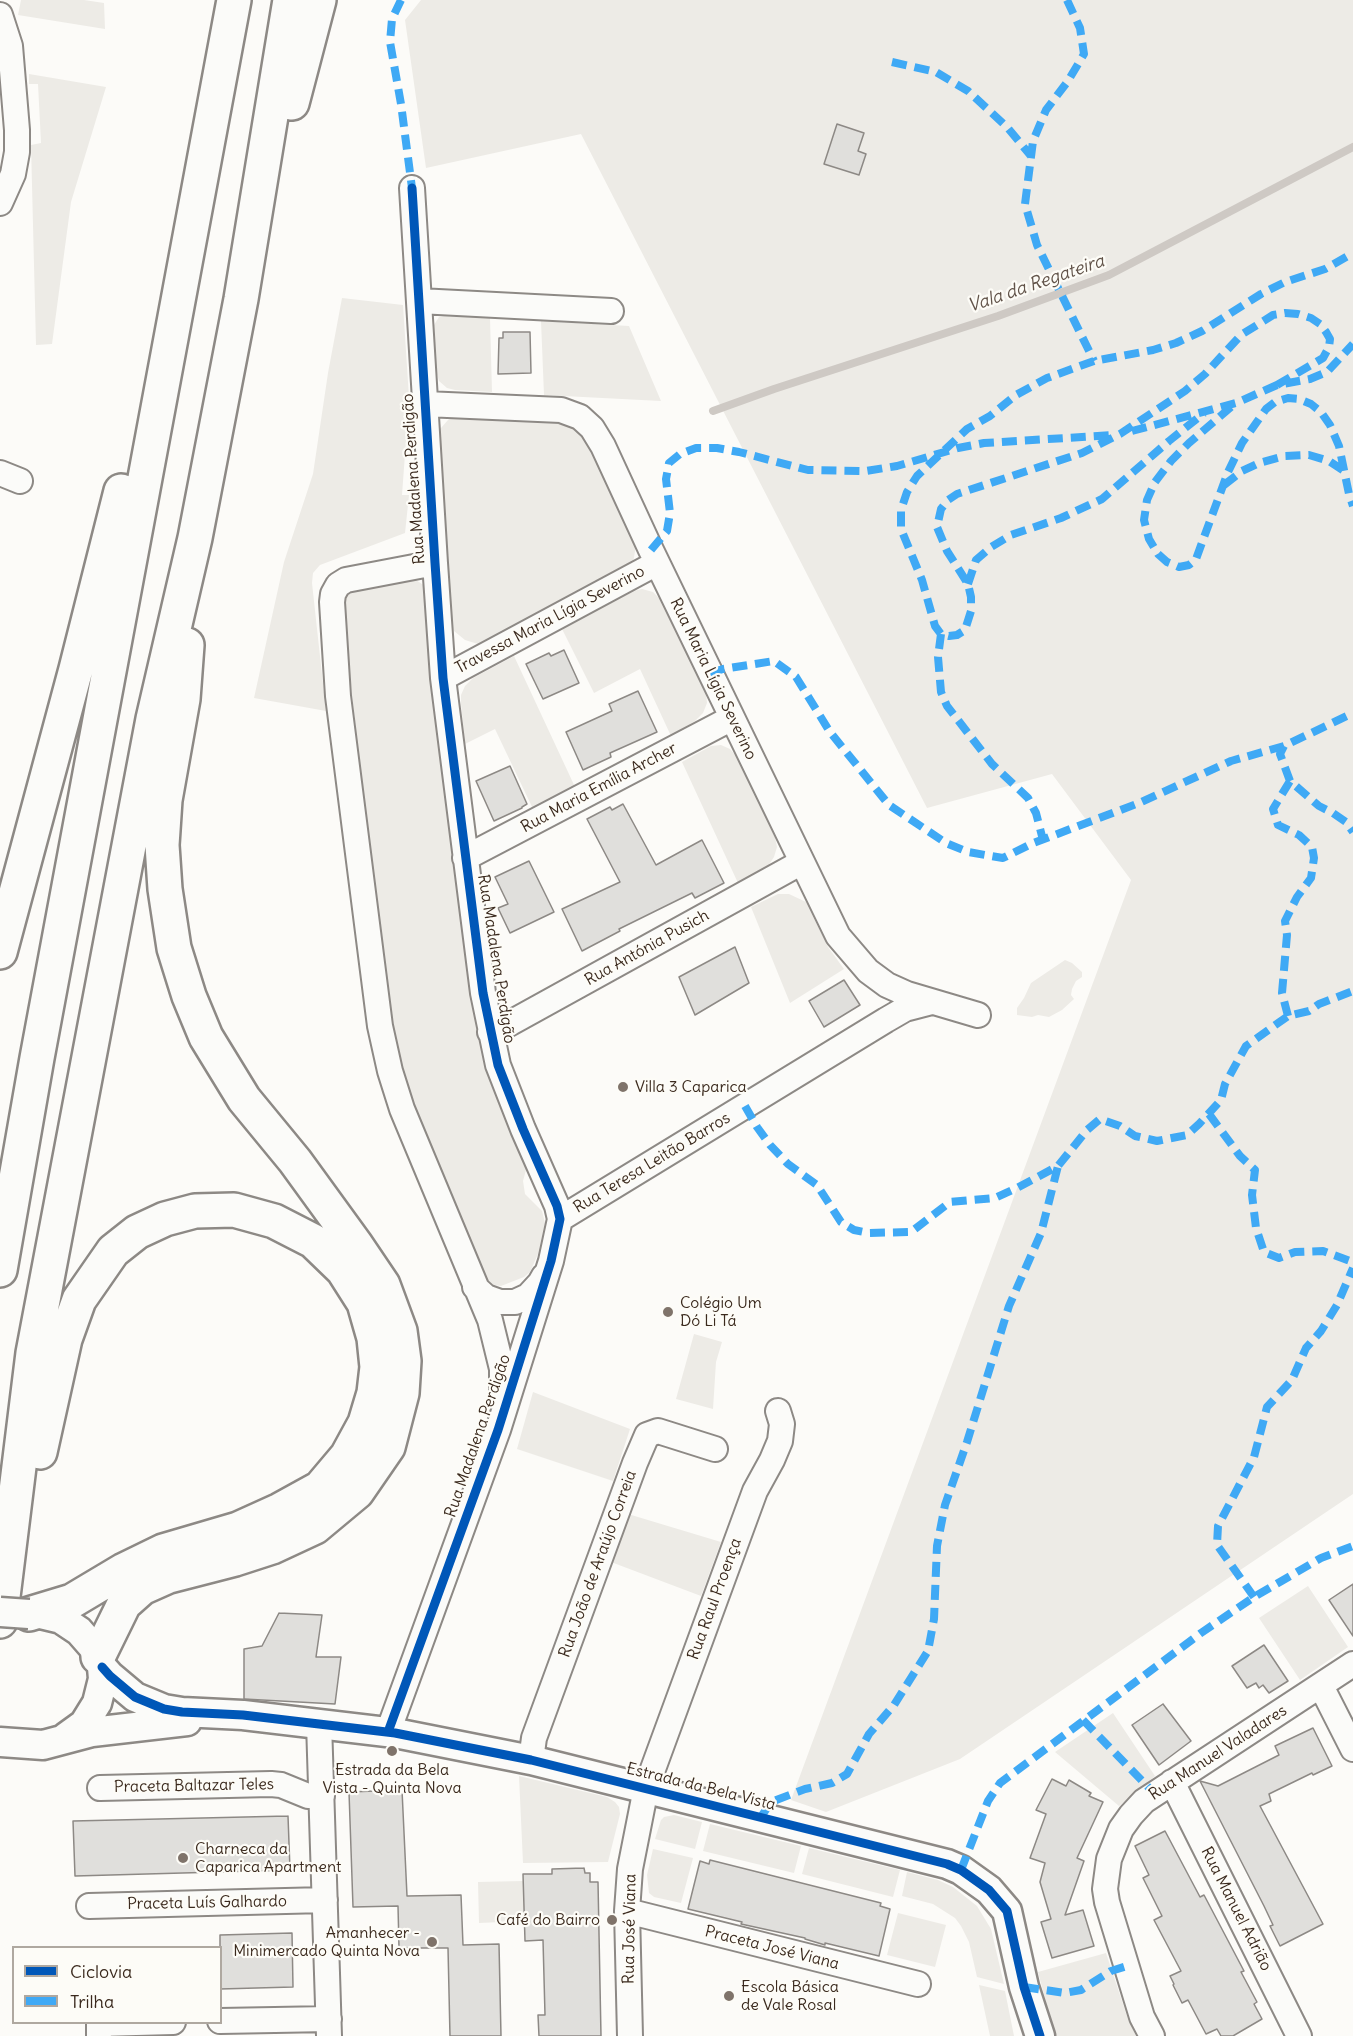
<!DOCTYPE html>
<meta charset="utf-8">
<style>
body{margin:0}
#map{position:relative;width:1353px;height:2036px;overflow:hidden;background:#fcfbf8;font-family:Delius,sans-serif}
canvas{display:block}
.legend{position:absolute;left:12px;top:1946px;width:210px;height:78px;box-sizing:border-box;background:#fdfcf7;border:2px solid #afa8a0;margin:0;padding:8px 10px;list-style:none;font-size:18px;color:#3b2a1e}
.legend li{display:flex;align-items:center;gap:12px;height:30px}
.legend b{width:30px;border:2px solid #afa8a0}
</style>
<div id="map">
<canvas width="1353" height="2036"></canvas>
<ul class="legend">
<li><b style="height:8px;background:#0057b8"></b>Ciclovia</li>
<li><b style="height:8px;background:#3fa9f5"></b>Trilha</li>
</ul>
</div>
<script>
const ctx = document.querySelector('canvas').getContext('2d');
ctx.lineJoin = 'round';
function paint(path, color) {
  ctx.fillStyle = color;
  ctx.fill(path, 'evenodd');
}
function shape(rows) {
  const path = new Path2D();
  for (const r of rows) {
    path.moveTo(r[0], r[1]);
    for (let i = 2; i < r.length; i += 2) path.lineTo(r[i], r[i + 1]);
  }
  return path;
}
function strokePath(path, color, width, dash) {
  ctx.strokeStyle = color;
  ctx.lineWidth = width;
  ctx.lineCap = dash ? 'butt' : 'round';
  ctx.setLineDash(dash || []);
  ctx.stroke(path);
}
function write(font, color, halo, rows, align = 'center') {
  ctx.font = font + ' Delius,sans-serif';
  ctx.lineWidth = 4.5;
  ctx.setLineDash([]);
  ctx.textBaseline = 'middle';
  ctx.strokeStyle = halo;
  ctx.fillStyle = color;
  for (const [text, x, y, turn = 0] of rows) {
    ctx.save();
    ctx.translate(x, y);
    ctx.rotate((+turn || 0) * Math.PI / 180);
    ctx.textAlign = isNaN(turn) ? turn : align;
    if (halo) ctx.strokeText(text, 0, 0);
    ctx.fillText(text, 0, 0);
    ctx.restore();
  }
}
paint(shape([
 [21,0,84,0,104,3,105,29,18,15],
 [421,0,1353,0,1353,1494,960,1759,826,1812,791,1800,1131,880,1052,774,927,808,581,134,426,168,405,20],
 [29,74,106,87,71,202,52,344,36,345,31,145,41,143,38,84,29,84],
 [342,298,403,305,410,413,403,416,407,427,402,495,409,495,405,533,320,565,313,573,312,583,326,711,254,698,284,562,313,474,328,373],
 [444,316,490,318,492,392,455,390,447,388,439,381,436,371,434,325,439,317],
 [541,321,629,326,661,401,544,395],
 [457,416,558,420,571,424,590,440,637,540,633,563,491,641,478,644,465,640,454,631,448,620,437,437,441,428,448,420],
 [410,579,416,580,425,586,473,995,479,1032,485,1061,526,1158,526,1170,523,1181,525,1194,542,1211,545,1223,538,1254,530,1272,524,1277,501,1286,493,1285,485,1280,414,1114,389,1030,342,604,345,594,349,590],
 [642,589,653,592,662,601,706,692,707,703,703,713,695,721,671,736,640,669,594,693,562,629,629,592],
 [514,656,575,787,533,809,495,729,465,744,461,704,461,695,465,686,473,678],
 [721,745,730,749,737,757,775,837,777,847,774,857,768,866,738,883,682,762,711,746],
 [778,894,789,894,806,902,828,947,844,969,790,1003,751,907],
 [1065,960,1072,963,1082,972,1082,977,1076,981,1072,989,1071,995,1074,999,1062,1010,1049,1017,1038,1015,1032,1017,1017,1015,1017,1008,1024,998,1031,983],
 [694,1334,722,1342,716,1362,713,1409,676,1399],
 [533,1392,630,1429,613,1481,517,1449],
 [628,1514,721,1542,701,1596,611,1562],
 [1308,1586,1348,1647,1300,1680,1259,1618],
 [1113,1713,1155,1776,1119,1806,1055,1752],
 [519,1776,607,1797,615,1802,619,1807,620,1814,608,1862,523,1863],
 [674,1815,702,1822,695,1849,655,1839,661,1820,664,1817],
 [710,1824,801,1846,794,1873,703,1851],
 [809,1848,900,1870,893,1897,802,1874],
 [653,1849,693,1858,681,1903,654,1897,649,1893,647,1875],
 [907,1872,938,1880,953,1887,977,1906,991,1929,1004,1984,977,1977,969,1942,961,1926,955,1918,933,1904,902,1896],
 [523,1881,525,1921,479,1923,478,1882],
 [898,1913,946,1925,935,1967,887,1955],
 [1106,1953,1129,2022,1136,2036,1055,2036,1038,1972],
 [979,1985,1005,1991,1014,2036,990,2036]
]), '#edebe6');
strokePath(shape([
 [713,411,774,389,998,316,1109,275,1353,147]
]), '#cec9c4', 8);
const building = shape([
 [837,124,864,133,858,151,866,154,859,175,824,164,837,124],
 [503,332,530,332,531,373,498,374,499,338,503,338,503,332],
 [564,650,579,683,543,699,526,664,549,653,551,656,564,650],
 [638,691,657,732,610,753,611,757,583,770,566,732,612,711,609,704,638,691],
 [510,766,527,804,522,807,522,808,494,821,476,781,510,766],
 [623,804,656,865,702,840,724,883,695,898,692,893,619,929,620,931,582,951,562,909,620,882,587,819,610,807,612,810,623,804],
 [529,861,554,912,510,933,498,908,508,904,495,877,529,861],
 [735,947,749,983,695,1015,679,977,735,947],
 [844,980,860,1005,824,1027,809,1001,844,980],
 [1353,1584,1353,1636,1329,1600,1353,1584],
 [279,1613,322,1615,316,1657,341,1657,335,1704,244,1699,244,1649,262,1646,279,1613],
 [1264,1645,1288,1681,1269,1693,1263,1685,1259,1688,1256,1683,1247,1688,1232,1666,1264,1645],
 [1163,1704,1191,1741,1159,1765,1132,1725,1163,1704],
 [1313,1728,1332,1766,1313,1775,1312,1773,1269,1794,1271,1801,1260,1806,1323,1924,1280,1946,1270,1926,1273,1925,1264,1906,1200,1781,1218,1786,1279,1755,1275,1746,1313,1728],
 [1052,1779,1066,1786,1069,1780,1091,1793,1089,1796,1103,1802,1077,1858,1084,1861,1065,1915,1083,1910,1094,1946,1052,1958,1041,1922,1051,1919,1040,1882,1045,1863,1030,1858,1046,1814,1036,1810,1052,1779],
 [402,1790,407,1896,461,1895,463,1945,499,1944,501,2036,450,2036,448,1948,399,1948,398,1906,353,1907,349,1792,402,1790],
 [288,1816,290,1870,75,1876,73,1821,288,1816],
 [1165,1831,1200,1897,1204,1895,1244,1971,1241,1972,1257,2002,1254,2004,1262,2019,1233,2036,1221,2036,1217,2029,1206,2034,1188,2000,1182,2003,1173,1985,1174,1984,1170,1976,1181,1971,1154,1920,1162,1916,1143,1878,1149,1875,1135,1846,1165,1831],
 [710,1860,881,1903,880,1906,890,1909,879,1956,825,1943,825,1945,805,1939,805,1938,741,1924,742,1922,688,1909,700,1861,709,1864,710,1860],
 [584,1868,585,1873,590,1873,590,1882,598,1882,601,2036,539,2036,538,2015,545,2015,543,1940,525,1941,523,1874,552,1874,552,1869,584,1868],
 [292,1933,293,1987,220,1989,220,1935,292,1933]
]);
paint(building, '#e0dfdc');
strokePath(building, '#8d8985', 1.5);
const minor = shape([
 [0,15,10,46,17,130,17,152,13,174,0,203],
 [419,301,611,311],
 [425,404,561,410,580,417,592,428,603,446,651,550,838,936,868,971,887,985,907,994,978,1015],
 [0,473,20,481],
 [435,563,346,580,338,585,333,594,332,602,338,696,380,1026,390,1071,402,1109,490,1320,502,1369,502,1398],
 [443,678,657,563],
 [465,858,732,718],
 [490,1032,505,1026,802,862],
 [560,1219,886,1020,905,1009,932,1002],
 [475,1287,486,1297,500,1302,515,1302,528,1296,540,1283,544,1276],
 [1321,1686,1353,1749],
 [319,1723,329,2036],
 [388,1732,498,1430,551,1261,560,1219,557,1206,523,1129,498,1065,483,993,443,678,435,563,412,188],
 [531,1760,534,1738,635,1463,647,1435,658,1431,715,1449],
 [1172,1782,1299,2036],
 [100,1788,271,1784,281,1785,308,1796,322,1796],
 [89,1906,325,1900],
 [627,1911,918,1984],
 [220,2021,329,2019],
 [99,2036,99,2024,173,2022],
 [630,2036,627,1911,630,1869,646,1788,755,1491,772,1460,780,1441,782,1424,778,1411],
 [1152,2036,1142,2017,1107,1902,1105,1889,1109,1859,1121,1829,1131,1815,1144,1801,1353,1664]
]);
const tertiary = shape([
 [29,1614,40,1614,61,1619,79,1631,93,1647,102,1667,103,1679,97,1703,84,1724,66,1737],
 [102,1667,110,1676,135,1697,164,1709,182,1712,243,1715,395,1733,531,1760,947,1864,961,1870,989,1890,1007,1911,1024,1987,1040,2036],
 [0,1742,43,1745,92,1732,187,1721]
]);
const motorway = shape([
 [292,103,319,0],
 [0,952,76,669,121,491],
 [0,1270,37,1058,234,0],
 [29,1614,72,1601,124,1570,163,1551,238,1529,280,1510,320,1488,347,1456,365,1423,374,1393,377,1367,374,1338,364,1303,343,1270,313,1241,274,1221,234,1210,195,1211,165,1219,137,1232,113,1251,79,1300,65,1339,40,1452],
 [0,1621,33,1353,153,719,195,538,241,299,290,0],
 [98,1657,124,1604,142,1588,169,1576,235,1559,272,1547,315,1527,357,1492,388,1447,402,1393,404,1361,400,1331,383,1285,356,1245,295,1161,244,1099,206,1037,189,996,174,948,165,889,162,845,165,800,183,699,187,645]
]);
strokePath(minor, '#8d8985', 28);
strokePath(tertiary, '#8d8985', 33);
strokePath(motorway, '#8d8985', 38);
strokePath(minor, '#fbfbf9', 24);
strokePath(tertiary, '#fbfbf9', 28);
strokePath(motorway, '#fbfbf9', 33);
const tertiaryBridge = shape([
 [0,1612,29,1614]
]);
strokePath(tertiaryBridge, '#8d8985', 33, []);
strokePath(tertiaryBridge, '#fbfbf9', 28);
strokePath(shape([
 [401,0,392,19,390,42,401,104,412,188],
 [1067,0,1080,28,1084,54,1068,81,1046,110,1033,141,1025,204,1037,245,1094,361],
 [892,62,936,72,968,91,1007,127,1031,156],
 [1277,385,1323,358,1329,347,1330,339,1326,332,1320,324,1311,318,1298,314,1285,313,1273,315,1241,335,1205,374,1185,391,1120,434,1082,453,957,494,948,500,941,509,937,527,947,551,968,584,971,597,971,611,965,630,957,635,949,636,941,634,935,626,922,580,901,529,901,510,907,492,917,476,967,429,990,416,1016,395,1047,378,1094,361,1153,350,1176,343,1202,331,1261,294,1285,282,1325,269,1353,253],
 [1231,407,1189,443,1171,461,1155,482,1147,500,1144,520,1149,539,1158,554,1167,562,1179,567,1189,565,1196,559,1228,472,1242,443,1266,409,1275,402,1288,398,1299,399,1311,404,1321,412,1330,425,1339,446,1349,494,1353,506],
 [1132,431,1236,403,1277,385,1310,379,1327,372,1353,344],
 [1224,485,1242,471,1259,463,1285,456,1309,455,1329,461,1344,471],
 [651,550,667,531,670,513,666,479,669,463,680,454,696,448,717,448,739,452,808,470,866,471,897,466,958,448,984,443,1114,435],
 [968,584,976,560,991,547,1011,535,1061,518,1102,499,1169,441,1204,413],
 [941,634,938,657,941,692,947,706,992,764,1028,798,1036,813,1043,840],
 [710,673,723,669,774,661,796,677,830,732,889,805,946,843,968,852,1003,858,1031,844,1139,803,1231,761,1284,746,1353,713],
 [1284,746,1280,754,1290,781,1319,806,1333,813,1346,822,1353,832],
 [1288,1016,1282,993,1287,935,1285,921,1297,897,1311,878,1314,858,1312,847,1299,835,1278,825,1273,809,1290,781],
 [745,1106,757,1127,770,1145,788,1164,817,1185,841,1222,854,1230,869,1233,911,1232,950,1202,995,1198,1017,1188,1058,1166,1087,1130,1100,1119,1120,1126,1135,1136,1157,1141,1187,1135,1199,1124,1221,1100,1225,1084,1246,1046,1288,1016,1309,1011,1319,1004,1353,991],
 [1209,1114,1240,1156,1255,1170,1252,1195,1256,1228,1264,1252,1279,1258,1295,1252,1323,1251,1353,1262],
 [1254,1597,1217,1545,1218,1526,1254,1457,1267,1407,1292,1380,1306,1348,1321,1331,1337,1305,1353,1268],
 [1083,1720,1155,1794],
 [761,1817,771,1802,805,1789,832,1783,847,1774,869,1734,894,1705,928,1651,934,1619,937,1546,945,1505,967,1442,1009,1306,1041,1233,1058,1166],
 [961,1870,988,1801,1000,1783,1201,1633,1254,1597,1321,1558,1353,1546],
 [1024,1987,1065,1993,1081,1990,1111,1971,1127,1966]
]), '#3fa9f5', 8, [15, 8]);
strokePath(shape([
 [102,1667,110,1676,135,1697,164,1709,182,1712,243,1715,395,1733,531,1760,947,1864,961,1870,989,1890,1007,1911,1024,1987,1040,2036],
 [388,1732,498,1430,551,1261,560,1219,557,1206,523,1129,498,1065,483,993,443,678,435,563,412,188]
]), '#0057b8', 9);
for (const [x, y, r, color] of [
 [623,1087,6,"#7f736a"],
 [668,1312,6,"#7f736a"],
 [392,1751,6,"#7f736a"],
 [183,1858,6,"#7f736a"],
 [612,1920,6,"#7f736a"],
 [432,1942,6,"#7f736a"],
 [729,1996,6,"#7f736a"]
]) {
  const dot = new Path2D();
  dot.arc(x, y, r, 0, 2 * Math.PI);
  ctx.fillStyle = color;
  ctx.fill(dot);
  strokePath(dot, '#fdfcf7', 2);
}
write('16px', '#3b2a1e', '#fdfcf7', [
 ["Rua Madalena Perdigão",414,479,-94],
 ["Travessa Maria Lígia Severino",550,620,-28],
 ["Rua Maria Lígia Severino",713,679,64],
 ["Rua Maria Emília Archer",599,788,-28],
 ["Rua Antónia Pusich",647,948,-29],
 ["Rua Madalena Perdigão",496,959,81],
 ["Rua Teresa Leitão Barros",652,1163,-31],
 ["Rua Madalena Perdigão",478,1436,-71],
 ["Rua João de Araújo Correia",598,1564,-70],
 ["Rua Raul Proença",715,1599,-70],
 ["Rua Manuel Valadares",1218,1753,-33],
 ["Praceta Baltazar Teles",194,1786,-1],
 ["Estrada da Bela Vista",701,1787,14],
 ["Praceta Luís Galhardo",207,1903,-1],
 ["Rua Manuel Adrião",1236,1909,63],
 ["Rua José Viana",630,1929,-89],
 ["Praceta José Viana",772,1948,14]
]);
write('16px', '#3b2a1e', '#fdfcf7', [
 ["Villa 3 Caparica",635,1087],
 ["Colégio Um",680,1303],
 ["Dó Li Tá",680,1321],
 ["Estrada da Bela",392,1770,"center"],
 ["Vista - Quinta Nova",392,1788,"center"],
 ["Charneca da",195,1849],
 ["Caparica Apartment",195,1867],
 ["Café do Bairro",600,1920,"right"],
 ["Amanhecer -",420,1933,"right"],
 ["Minimercado Quinta Nova",420,1951,"right"],
 ["Escola Básica",741,1987],
 ["de Vale Rosal",741,2005]
], 'left');
write('italic 18px', '#615349', '#fdfcf7', [
 ["Vala da Regateira",1036,284,-19]
]);
</script>
